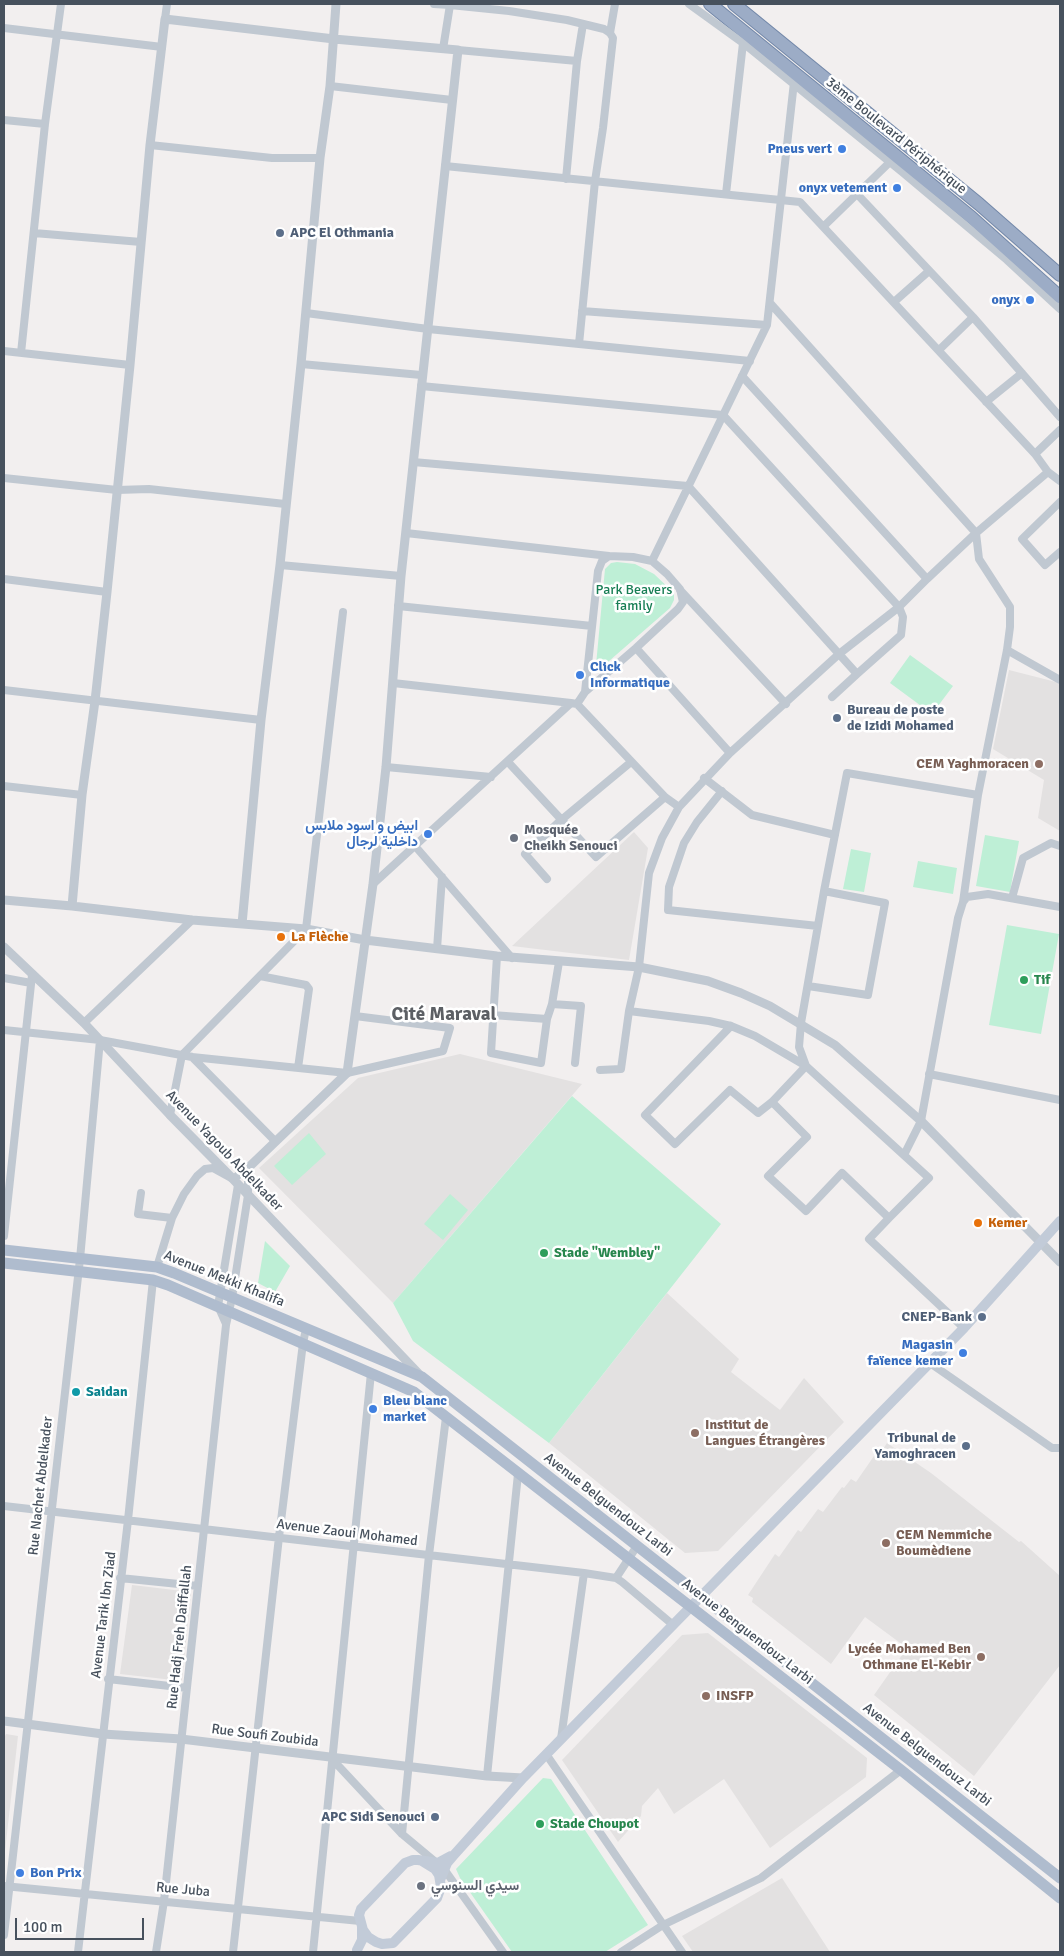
<!DOCTYPE html>
<meta charset="utf-8">
<style>
body{margin:0}
#map{position:relative;width:1064px;height:1956px;overflow:hidden;background:#f2efef;font-family:Signika,sans-serif}
canvas{display:block}
.frame{position:absolute;inset:0;border:5px solid #47515d;pointer-events:none}
.scale{position:absolute;left:15px;top:1918px;width:129px;height:22px;box-sizing:border-box;border:2px solid #47515d;border-top:0;padding-left:6px;font-size:15px;line-height:18px;white-space:nowrap;color:#47515d;-webkit-text-stroke:4px #fff;paint-order:stroke}
</style>
<div id="map">
<canvas width="1064" height="1956"></canvas>
<div class="frame"></div>
<div class="scale">100 m</div>
</div>
<script>
const ctx = document.querySelector('canvas').getContext('2d');
ctx.lineJoin = 'round';
function paint(path, color) {
  ctx.fillStyle = color;
  ctx.fill(path, 'evenodd');
}
function shape(rows) {
  const path = new Path2D();
  for (const r of rows) {
    path.moveTo(r[0], r[1]);
    for (let i = 2; i < r.length; i += 2) path.lineTo(r[i], r[i + 1]);
  }
  return path;
}
function strokePath(path, color, width, dash) {
  ctx.strokeStyle = color;
  ctx.lineWidth = width;
  ctx.lineCap = dash ? 'butt' : 'round';
  ctx.setLineDash(dash || []);
  ctx.stroke(path);
}
function write(font, color, halo, rows, align = 'center') {
  ctx.font = font + ' Signika,Vazirmatn,sans-serif';
  ctx.lineWidth = 5;
  ctx.setLineDash([]);
  ctx.textBaseline = 'middle';
  ctx.strokeStyle = halo;
  ctx.fillStyle = color;
  for (const [text, x, y, turn = 0] of rows) {
    ctx.save();
    ctx.translate(x, y);
    ctx.rotate((+turn || 0) * Math.PI / 180);
    ctx.textAlign = isNaN(turn) ? turn : align;
    if (halo) ctx.strokeText(text, 0, 0);
    ctx.fillText(text, 0, 0);
    ctx.restore();
  }
}
paint(shape([
 [1009,670,1056,682,1060,685,1060,831,1038,818,1044,780,993,749],
 [634,832,648,848,629,960,512,946],
 [460,1054,582,1084,393,1303,259,1168,358,1078],
 [667,1293,739,1359,731,1372,780,1410,804,1378,844,1422,718,1551,685,1553,549,1443],
 [887,1443,931,1473,1019,1542,1021,1541,1060,1576,1060,1665,974,1776,874,1695,907,1648,865,1617,831,1664,752,1602,753,1598,748,1595,775,1554,779,1557,798,1530,801,1532,818,1509,823,1512,842,1487,844,1488,851,1479,856,1482,874,1456,877,1458],
 [132,1585,191,1592,182,1681,120,1674],
 [708,1633,867,1758,866,1777,770,1848,724,1779,674,1814,658,1788,642,1806,641,1816,618,1842,562,1760,682,1635],
 [6,1734,18,1736,4,1860,4,1738],
 [782,1878,830,1952,693,1952,682,1936]
]), '#e3e1e1');
paint(shape([
 [617,562,635,564,654,574,674,593,674,600,670,608,601,668,598,668,596,665,605,569,611,563],
 [910,655,953,686,932,714,890,683],
 [985,835,1019,841,1010,892,976,886],
 [851,849,871,853,864,892,843,889],
 [918,861,957,868,953,894,913,887],
 [1007,925,1059,934,1041,1034,989,1025],
 [572,1096,721,1224,549,1443,413,1341,393,1303],
 [309,1133,326,1154,292,1185,274,1166],
 [450,1194,468,1210,443,1240,424,1224],
 [265,1241,290,1266,275,1292,258,1283],
 [543,1778,551,1779,648,1925,605,1952,512,1952,460,1878,456,1869]
]), '#beefd6');
const trunk = shape([
 [710,4,971,217,1060,297],
 [734,4,979,204,1060,275]
]);
strokePath(trunk, '#7388a9', 14);
strokePath(shape([
 [434,4,450,5,443,49],
 [689,4,743,43,902,172,1007,260,1060,309],
 [450,5,509,11,567,20,604,29,610,33,613,38,603,128,595,181,579,344],
 [165,19,167,4],
 [4,28,162,47],
 [610,33,615,4],
 [458,50,577,61,566,179],
 [577,61,583,24],
 [330,86,452,100],
 [4,120,45,124],
 [150,145,272,158,320,158],
 [445,166,800,202,1035,454,1048,472,1060,481],
 [726,194,743,43],
 [857,194,973,317,1060,417],
 [824,226,890,162],
 [34,233,141,242],
 [894,302,929,271],
 [770,303,976,533,979,559,1010,607,1010,627,1007,650,978,795,963,902],
 [582,311,767,325],
 [306,313,428,329,750,361],
 [939,350,973,317],
 [4,351,130,365],
 [21,353,45,124,61,4],
 [301,364,421,375],
 [742,376,927,579],
 [986,402,1022,373],
 [1035,454,1060,430],
 [413,462,688,486,857,674,901,635,903,617,899,607,723,415,421,386],
 [4,478,117,490,149,489,285,504],
 [1060,502,1022,539,1045,565,1060,552],
 [406,533,609,556],
 [652,561,767,325,795,73],
 [280,565,401,576],
 [4,579,107,592],
 [680,590,786,704],
 [398,606,592,626],
 [636,648,730,753],
 [1007,650,1060,680],
 [393,683,571,703],
 [4,690,261,720],
 [832,697,857,674],
 [577,704,665,797,679,807],
 [508,762,596,857,665,797],
 [386,767,491,777],
 [704,778,752,815,835,835],
 [4,786,82,795],
 [722,791,697,822,684,843,669,887,668,910,818,926],
 [415,846,512,958],
 [547,879,525,854,560,821,631,762],
 [373,884,571,703,577,704,585,692,598,571,602,561,609,556,633,557,652,561,667,574,680,589,683,602,678,609,636,648,585,692],
 [1012,898,1023,858,1051,843,1060,846],
 [437,949,442,877],
 [497,956,491,1053,541,1063,547,1019,552,1004,559,962],
 [260,976,306,985,309,989,298,1068],
 [4,978,31,983],
 [808,986,868,995,885,903,824,891],
 [552,1004,581,1006,575,1063],
 [629,1011,709,1021,731,1026,755,1036,806,1066,929,1178,889,1218],
 [492,1015,547,1019],
 [84,1023,192,920],
 [731,1026,645,1115,675,1144,730,1090,758,1113,772,1102,806,1066,799,1047,801,1023,824,891,847,773,978,795],
 [4,1030,100,1040,192,1057,347,1073,443,1051,450,1028,355,1016],
 [192,1057,275,1141],
 [600,1070,621,1069,629,1011,639,967,649,873,662,838,679,807,730,753,839,654,899,607,927,579,976,533,1048,472],
 [929,1074,1060,1100],
 [772,1102,807,1137,768,1176,806,1211,842,1173,889,1218,869,1239,964,1328],
 [170,1115,182,1055,306,929,343,612],
 [904,1155,921,1121,958,918,963,902,967,897,988,894,1060,907],
 [141,1193,138,1214,172,1218],
 [4,1236,32,975],
 [157,1267,172,1218,184,1194,197,1176,205,1169,213,1168,233,1179,248,1168],
 [226,1324,218,1306,238,1185],
 [930,1363,1052,1448,1060,1448],
 [4,1506,584,1573,616,1578,622,1582,672,1624],
 [120,1578,198,1586],
 [616,1578,637,1546],
 [108,1679,187,1688],
 [561,1739,584,1573],
 [546,1754,682,1952],
 [332,1759,402,1834,444,1869,503,1952],
 [487,1776,518,1474],
 [402,1834,429,1555,446,1417],
 [4,1886,360,1921],
 [4,1935,80,1259,100,1040],
 [78,1952,128,1520,153,1280],
 [156,1952,164,1901,226,1325,232,1298,248,1195,248,1168],
 [233,1952,279,1537,303,1343,306,1329],
 [313,1952,371,1373],
 [621,1952,663,1925,761,1878,901,1770]
]), '#c0c8d1', 8);
strokePath(shape([
 [4,900,72,906,192,920,306,929,365,940,497,956,639,967,708,981,741,993,770,1006,835,1045,921,1121,1060,1262],
 [72,906,82,795,95,701,107,592,130,365,150,145,165,19,334,39,458,50,401,576,386,767,373,884,347,1073,248,1168],
 [242,924,261,720,280,565,301,364,320,158,330,86,336,4],
 [4,947,84,1023,170,1115,233,1179,420,1375],
 [4,1721,103,1734,181,1739,487,1776,523,1778]
]), '#c0c8d1', 9);
strokePath(shape([
 [422,1861,435,1869,439,1875,441,1887,437,1898,393,1943,382,1944,376,1942,368,1937,363,1930,359,1915,361,1909,405,1863,413,1860,418,1860,438,1863,451,1856],
 [440,1880,447,1863,453,1856,523,1778,964,1328,1060,1221],
 [357,1950,362,1940,362,1927]
]), '#c2cbd8', 10);
strokePath(shape([
 [4,1250,157,1267,174,1273,422,1377,1060,1878],
 [4,1263,153,1280,168,1285,414,1392,901,1770,1060,1898]
]), '#afbcce', 11);
strokePath(trunk, '#9cacc6', 12);
for (const [x, y, r, color] of [
 [842,149,5,"#3f7fe0"],
 [897,188,5,"#3f7fe0"],
 [280,233,5,"#5c6f8a"],
 [1030,300,5,"#3f7fe0"],
 [580,675,5,"#3f7fe0"],
 [837,718,5,"#5c6f8a"],
 [1039,764,5,"#8d6e63"],
 [428,834,5,"#3f7fe0"],
 [514,838,5,"#6b7280"],
 [281,937,5,"#e8710a"],
 [1024,980,5,"#2e9e5b"],
 [978,1223,5,"#e8710a"],
 [544,1253,5,"#2e9e5b"],
 [982,1317,5,"#5c6f8a"],
 [963,1353,5,"#3f7fe0"],
 [76,1392,5,"#0f9aa8"],
 [373,1409,5,"#3f7fe0"],
 [695,1433,5,"#8d6e63"],
 [966,1446,5,"#5c6f8a"],
 [886,1543,5,"#8d6e63"],
 [981,1657,5,"#8d6e63"],
 [706,1696,5,"#8d6e63"],
 [435,1817,5,"#5c6f8a"],
 [540,1824,5,"#2e9e5b"],
 [20,1873,5,"#3f7fe0"],
 [421,1886,5,"#6b7280"]
]) {
  const dot = new Path2D();
  dot.arc(x, y, r, 0, 2 * Math.PI);
  ctx.fillStyle = color;
  ctx.fill(dot);
  strokePath(dot, '#fff', 2);
}
write('14px', '#47515d', '#fff', [
 ["3ème Boulevard Périphérique",896,136,39],
 ["Avenue Yagoub Abdelkader",224,1151,46],
 ["Avenue Mekki Khalifa",224,1279,22],
 ["Rue Nachet Abdelkader",41,1486,-84],
 ["Avenue Belguendouz Larbi",608,1505,38],
 ["Avenue Zaoui Mohamed",347,1533,7],
 ["Avenue Tarik Ibn Ziad",104,1615,-83],
 ["Avenue Benguendouz Larbi",747,1632,38],
 ["Rue Hadj Freh Daiffallah",180,1637,-84],
 ["Rue Soufi Zoubida",265,1736,7],
 ["Avenue Belguendouz Larbi",927,1755,38],
 ["Rue Juba",183,1890,5]
]);
write('bold 14px', '#366cbe', '#fff', [
 ["Pneus vert",832,149],
 ["onyx vetement",887,188],
 ["onyx",1020,300],
 ["Click",590,667,"left"],
 ["Informatique",590,683,"left"],
 ["ابيض و اسود ملابس",418,826],
 ["داخلية لرجال",418,842],
 ["Magasin",953,1345],
 ["faïence kemer",953,1361],
 ["Bleu blanc",383,1401,"left"],
 ["market",383,1417,"left"],
 ["Bon Prix",30,1873,"left"]
], 'right');
write('bold 14px', '#4e5e75', '#fff', [
 ["APC El Othmania",290,233,"left"],
 ["Bureau de poste",847,710,"left"],
 ["de Izidi Mohamed",847,726,"left"],
 ["CNEP-Bank",972,1317],
 ["Tribunal de",956,1438],
 ["Yamoghracen",956,1454],
 ["APC Sidi Senouci",425,1817]
], 'right');
write('14px', '#187e55', '#fff', [
 ["Park Beavers",634,590],
 ["family",634,606]
]);
write('bold 14px', '#785e54', '#fff', [
 ["CEM Yaghmoracen",1029,764,"right"],
 ["Institut de",705,1425],
 ["Langues Étrangères",705,1441],
 ["CEM Nemmiche",896,1535],
 ["Boumèdiene",896,1551],
 ["Lycée Mohamed Ben",971,1649,"right"],
 ["Othmane El-Kebir",971,1665,"right"],
 ["INSFP",716,1696]
], 'left');
write('bold 14px', '#5b616d', '#fff', [
 ["Mosquée",524,830],
 ["Cheikh Senouci",524,846],
 ["سيدي السنوسي",431,1886]
], 'left');
write('bold 14px', '#c56008', '#fff', [
 ["La Flèche",291,937],
 ["Kemer",988,1223]
], 'left');
write('bold 14px', '#27864d', '#fff', [
 ["Tif",1034,980],
 ["Stade \"Wembley\"",554,1253],
 ["Stade Choupot",550,1824]
], 'left');
write('bold 14px', '#0d838f', '#fff', [
 ["Saidan",86,1392]
], 'left');
write('bold 19px', '#5c5f64', '#fff', [
 ["Cité Maraval",444,1015]
]);
</script>
